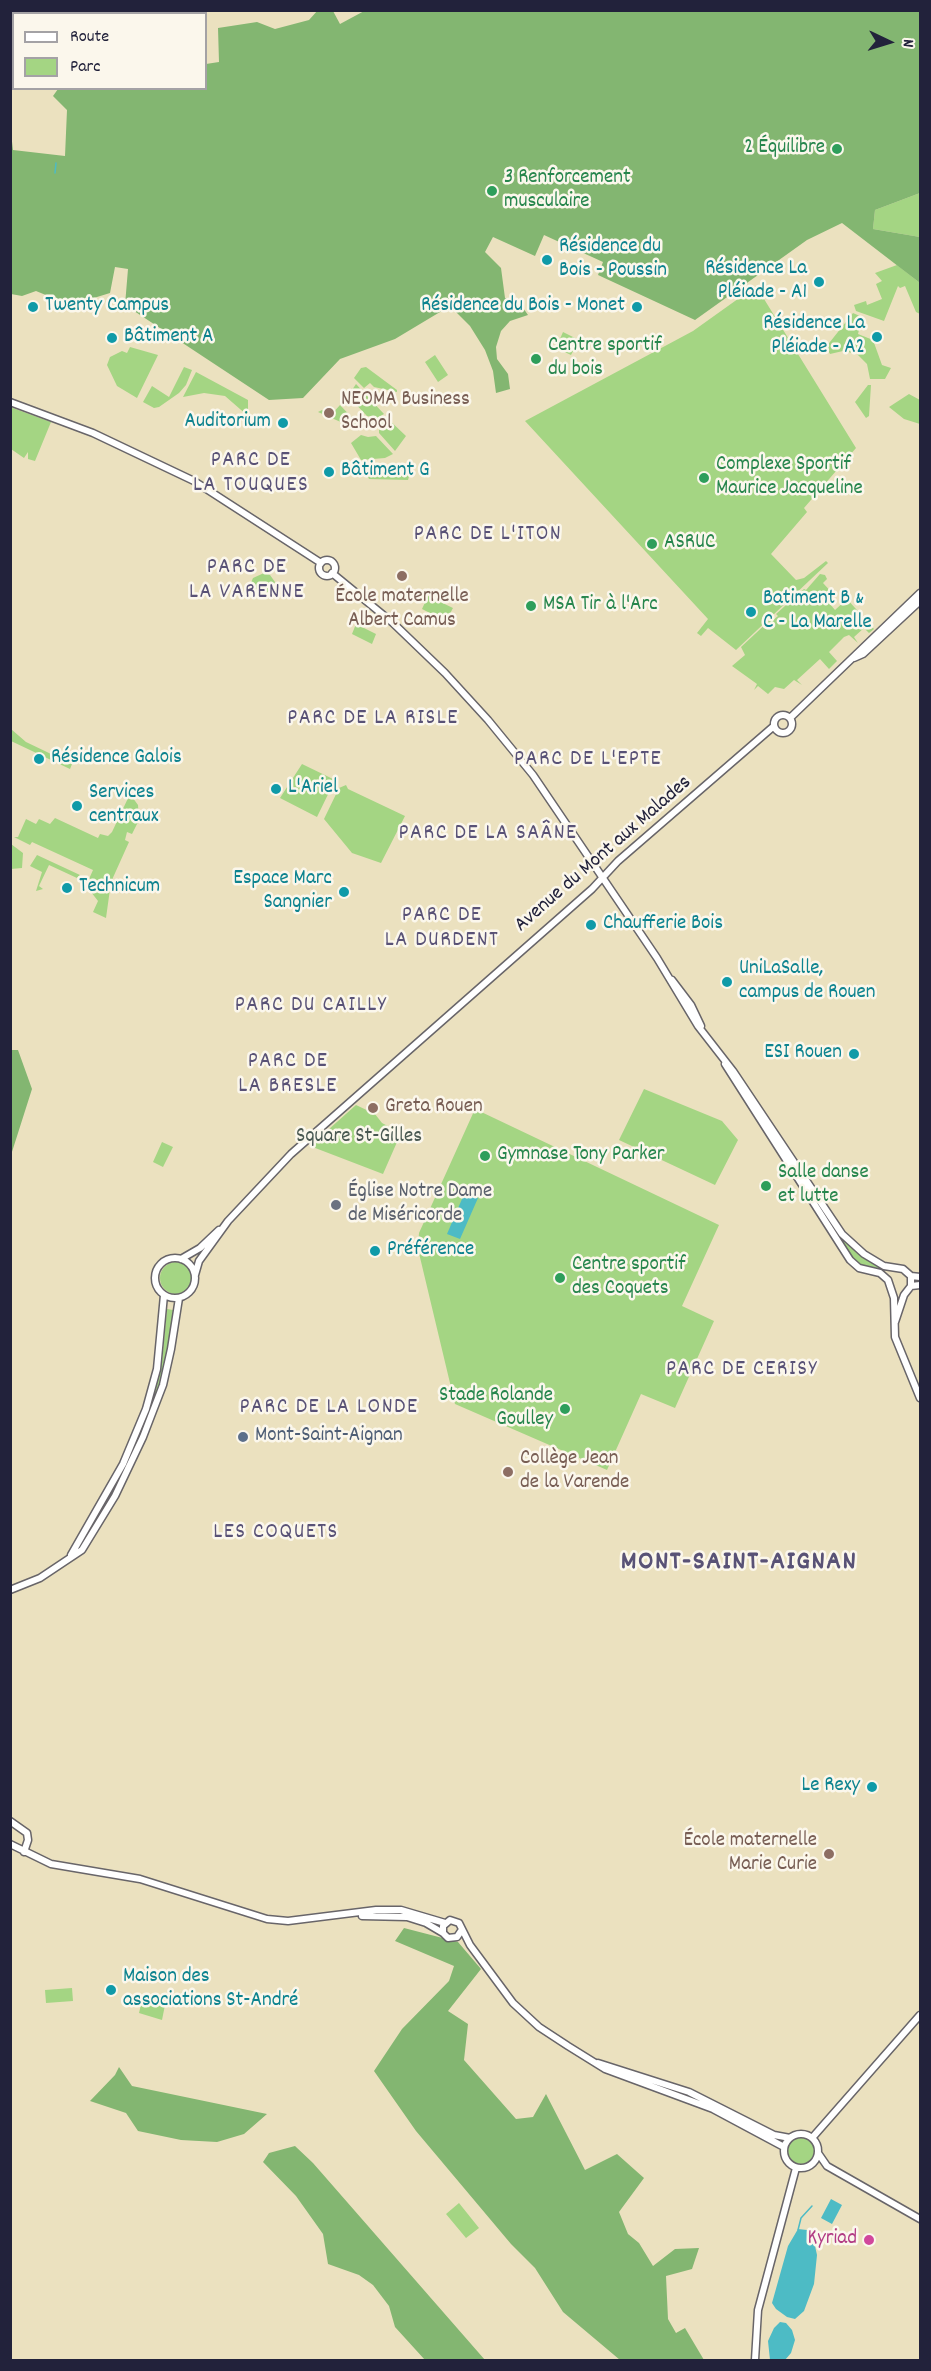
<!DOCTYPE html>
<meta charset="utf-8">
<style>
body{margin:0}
#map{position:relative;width:931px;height:2371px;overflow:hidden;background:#ebe1bf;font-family:Dekko,sans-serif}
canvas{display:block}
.frame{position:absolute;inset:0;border:12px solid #22223b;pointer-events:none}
.legend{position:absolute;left:12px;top:12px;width:195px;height:78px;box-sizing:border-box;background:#fbf7ec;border:2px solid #a4a2a5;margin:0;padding:8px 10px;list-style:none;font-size:18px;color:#22223b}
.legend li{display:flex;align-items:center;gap:12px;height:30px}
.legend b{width:30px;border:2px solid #a4a2a5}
.north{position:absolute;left:859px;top:12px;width:60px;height:60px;-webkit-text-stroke:4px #fbf7ec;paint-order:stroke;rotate:94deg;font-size:16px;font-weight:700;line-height:24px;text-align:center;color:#22223b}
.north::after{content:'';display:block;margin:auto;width:21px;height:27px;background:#22223b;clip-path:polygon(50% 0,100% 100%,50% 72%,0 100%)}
</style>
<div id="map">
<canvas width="931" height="2371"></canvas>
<div class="frame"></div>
<ul class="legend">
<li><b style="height:8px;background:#fff"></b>Route</li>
<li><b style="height:16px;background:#a4d583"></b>Parc</li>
</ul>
<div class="north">N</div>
</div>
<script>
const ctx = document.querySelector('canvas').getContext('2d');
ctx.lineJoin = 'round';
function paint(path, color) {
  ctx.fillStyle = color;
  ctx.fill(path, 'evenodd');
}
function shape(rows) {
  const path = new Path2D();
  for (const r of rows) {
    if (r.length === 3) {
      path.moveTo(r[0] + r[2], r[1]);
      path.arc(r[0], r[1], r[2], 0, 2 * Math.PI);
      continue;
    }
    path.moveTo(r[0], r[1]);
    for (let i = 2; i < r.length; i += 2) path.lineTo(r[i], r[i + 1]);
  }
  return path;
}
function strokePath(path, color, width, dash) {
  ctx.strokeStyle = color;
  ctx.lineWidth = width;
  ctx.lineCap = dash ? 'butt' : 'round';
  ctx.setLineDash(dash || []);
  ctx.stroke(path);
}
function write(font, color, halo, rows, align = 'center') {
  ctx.font = font + ' Dekko,sans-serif';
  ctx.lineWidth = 5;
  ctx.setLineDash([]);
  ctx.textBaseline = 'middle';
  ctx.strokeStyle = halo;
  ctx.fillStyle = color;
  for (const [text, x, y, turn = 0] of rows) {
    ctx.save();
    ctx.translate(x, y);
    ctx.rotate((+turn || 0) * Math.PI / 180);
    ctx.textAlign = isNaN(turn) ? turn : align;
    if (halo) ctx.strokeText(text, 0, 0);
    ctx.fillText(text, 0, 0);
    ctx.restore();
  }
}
paint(shape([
 [920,193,920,237,873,229,875,210],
 [897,265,920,283,920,314,916,312,905,286,900,288,898,286,884,321,856,311,854,305,866,301,867,305,882,299,876,284,882,281,875,273],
 [756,286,856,448,804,508,807,512,771,554,796,580,804,578,826,561,828,563,736,650,708,628,701,636,697,633,708,619,525,421,693,331],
 [853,313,862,317,858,334,873,340,882,365,891,368,885,379,870,379,867,364,857,354,843,351,830,354,826,347],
 [563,332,579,340,571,355,556,348],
 [130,347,158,355,137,398,117,386,107,365,110,357,122,351,127,353],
 [435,355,448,375,438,382,425,362],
 [184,367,192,370,186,385,179,393,159,407,154,408,143,402,152,386,169,397],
 [366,367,397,390,397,392,374,387,370,383,364,388,354,378,361,368],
 [196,372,248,400,248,416,225,396,204,393,183,397],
 [356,384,384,414,377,418,367,416,348,396],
 [868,385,871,385,869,416,866,418,855,402],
 [909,394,920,400,920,424,904,419,889,407],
 [340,405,359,425,352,427,318,412,322,410,331,415],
 [10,407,51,422,35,461,28,459,28,452,24,458,11,449],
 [386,417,406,436,395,451,379,433,379,421],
 [361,435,368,437,376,436,393,454,385,458,361,460,351,443],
 [367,465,377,465,377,476,390,475,402,470,410,473,408,480,369,479,366,472],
 [264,573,270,575,275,582,270,592,262,592,250,585,253,578],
 [820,574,825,575,827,579,823,583,835,596,829,603,835,610,847,599,874,629,869,633,864,628,854,637,858,643,849,635,844,637,829,652,837,661,829,669,820,659,797,680,802,685,794,680,784,689,775,687,768,694,758,686,754,690,757,684,732,666,745,655,741,647,770,620,772,621,778,616,776,614,804,589,806,590],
 [428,596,453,608,446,621,422,609],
 [356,624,376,634,372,644,352,634],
 [11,729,26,742,72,764,70,769,11,741],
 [302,764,335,780,317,817,280,798],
 [346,785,348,789,405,816,381,863,352,853,324,819,339,788],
 [130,794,138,805,139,820,132,834,127,832,125,840,129,842,111,882,106,918,93,912,98,901,91,892,93,886,84,881,85,878,89,879,93,870,32,842,30,845,14,837,18,837,26,819,36,824,39,819,50,824,55,818,98,838,100,834,108,836,112,832],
 [11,844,23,853,22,868,11,869],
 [37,855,80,875,77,878,49,865,39,886,43,889,36,891,42,872,30,866],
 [644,1089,722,1121,738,1140,715,1185,619,1140],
 [356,1105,375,1114,382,1123,401,1133,383,1174,310,1146],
 [475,1109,719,1225,682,1306,714,1321,675,1408,641,1394,607,1470,455,1404,418,1249,419,1233],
 [162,1142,173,1147,163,1167,153,1162],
 [800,1177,838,1233,879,1266,878,1270,865,1267,852,1259],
 [176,1278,16],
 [167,1309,173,1310,171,1336,157,1392,143,1434,162,1362],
 [72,1988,73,2001,46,2003,45,1990],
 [143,1996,166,2000,162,2020,139,2013],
 [801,2151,13],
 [459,2203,479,2228,466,2238,446,2214]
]), '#a4d583');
paint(shape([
 [366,10,920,11,920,193,875,210,873,229,920,237,920,283,842,223,807,240,695,320,598,275,603,262,544,235,535,256,493,237,485,252,501,268,505,298,519,302,528,315,510,321,501,331,496,347,497,359,508,374,510,389,496,393,493,371,485,350,470,326,450,306,395,339,340,359,303,398,269,400,125,305,128,269,115,267,110,293,84,301,75,307,36,291,22,296,11,294,11,133,13,150,65,156,67,110,53,96,58,89,206,88,206,64,219,62,218,28,257,22,275,29,309,20,318,10,333,11,340,24],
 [11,1050,18,1050,32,1089,11,1155],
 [404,1928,458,1942,481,1969,448,2011,468,2024,464,2060,516,2119,533,2117,546,2094,585,2170,617,2154,644,2178,619,2212,628,2234,639,2243,653,2266,675,2249,699,2248,692,2269,666,2276,668,2319,676,2333,685,2328,704,2360,620,2360,563,2312,535,2268,511,2244,416,2131,374,2071,402,2029,449,1981,454,1966,395,1941],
 [119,2067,132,2086,267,2114,244,2134,217,2142,181,2140,138,2131,126,2113,90,2101,115,2075],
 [295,2146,313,2163,485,2360,425,2360,395,2327,389,2306,373,2285,359,2275,328,2264,323,2234,296,2196,263,2162,269,2153]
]), '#83b671');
paint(shape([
 [465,1192,478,1198,460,1239,447,1234],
 [831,2199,842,2205,832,2224,821,2218],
 [798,2229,807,2230,813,2237,817,2255,814,2284,804,2311,795,2319,787,2317,776,2309,772,2303,788,2246],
 [780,2322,786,2323,792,2330,795,2340,791,2353,785,2360,770,2360,768,2341,774,2328]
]), '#4dbbc5');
strokePath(shape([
 [55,173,56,163],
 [798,2230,801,2218,812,2206]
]), '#4dbbc5', 1.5);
const tertiary = shape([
 [10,402,93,433,194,481,321,563],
 [327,568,8],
 [332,573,393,623,445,673,488,720,533,775,657,958,698,1026,733,1071,842,1234,864,1254,884,1266,903,1269,911,1276,920,1277],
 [854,658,863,654,920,601],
 [783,724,9],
 [790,718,920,593],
 [672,980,691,1005,701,1026],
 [725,1064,850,1260,859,1268,880,1273,888,1280,894,1298,895,1337,920,1398],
 [175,1278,20],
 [181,1259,200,1248,219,1230],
 [195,1275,199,1261,228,1221,291,1154,592,889,618,861,774,726],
 [911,1286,920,1285],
 [895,1322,904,1295,911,1286,911,1276],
 [71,1555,123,1464,146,1409,157,1369,164,1295],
 [10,1590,40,1578,82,1550,115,1496,143,1437,163,1385,171,1349,179,1298],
 [10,1821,27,1833,28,1840,24,1852],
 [10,1844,51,1864,140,1879,267,1919,288,1921,376,1910,401,1910,445,1923],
 [362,1916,407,1917,426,1923,443,1933],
 [461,1931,457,1937,448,1938,443,1933,443,1926,450,1920,459,1923,470,1945,513,2003,539,2027,568,2046,605,2069,713,2109,784,2147],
 [598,2063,689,2092,774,2135,790,2138],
 [801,2151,17],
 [812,2138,920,2015],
 [818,2153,827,2166,920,2219],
 [755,2360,758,2310,796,2168]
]);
strokePath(tertiary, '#686569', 9);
strokePath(tertiary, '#fff', 6);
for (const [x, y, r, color] of [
 [837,149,6,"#2e9e5b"],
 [492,191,6,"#2e9e5b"],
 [547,260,6,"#0f9aa8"],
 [819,282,6,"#0f9aa8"],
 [33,307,6,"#0f9aa8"],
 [637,307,6,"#0f9aa8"],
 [877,337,6,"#0f9aa8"],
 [112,338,6,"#0f9aa8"],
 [536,359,6,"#2e9e5b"],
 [329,413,6,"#8d6e63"],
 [283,423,6,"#0f9aa8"],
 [329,472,6,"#0f9aa8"],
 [704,478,6,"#2e9e5b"],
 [652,544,6,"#2e9e5b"],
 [402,576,6,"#8d6e63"],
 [531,606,6,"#2e9e5b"],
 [751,612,6,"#0f9aa8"],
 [39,759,6,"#0f9aa8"],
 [276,789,6,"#0f9aa8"],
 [77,806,6,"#0f9aa8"],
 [67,888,6,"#0f9aa8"],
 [344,892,6,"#0f9aa8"],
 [591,925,6,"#0f9aa8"],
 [727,982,6,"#0f9aa8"],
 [854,1054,6,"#0f9aa8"],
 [373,1108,6,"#8d6e63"],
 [485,1156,6,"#2e9e5b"],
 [766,1186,6,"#2e9e5b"],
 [336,1205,6,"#6b7280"],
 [375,1251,6,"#0f9aa8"],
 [560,1278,6,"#2e9e5b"],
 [565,1409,6,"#2e9e5b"],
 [243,1437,6,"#5c6f8a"],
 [508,1472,6,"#8d6e63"],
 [872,1787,6,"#0f9aa8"],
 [829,1854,6,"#8d6e63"],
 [111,1990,6,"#0f9aa8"],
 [869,2240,6,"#d1479c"]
]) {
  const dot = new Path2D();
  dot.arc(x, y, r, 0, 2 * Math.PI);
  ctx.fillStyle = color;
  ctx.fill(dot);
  strokePath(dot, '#fbf7ec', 2);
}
write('21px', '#27864d', '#fbf7ec', [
 ["2 Équilibre",825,149,"right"],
 ["3 Renforcement",504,179],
 ["musculaire",504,203],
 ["Centre sportif",548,347],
 ["du bois",548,371],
 ["Complexe Sportif",716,466],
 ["Maurice Jacqueline",716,490],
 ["ASRUC",664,544],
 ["MSA Tir à l'Arc",543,606],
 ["Gymnase Tony Parker",497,1156],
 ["Salle danse",778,1174],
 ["et lutte",778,1198],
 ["Centre sportif",572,1266],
 ["des Coquets",572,1290],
 ["Stade Rolande",553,1397,"right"],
 ["Goulley",553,1421,"right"]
], 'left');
write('21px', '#0d838f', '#fbf7ec', [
 ["Résidence du",559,248],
 ["Bois - Poussin",559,272],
 ["Résidence La",807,270,"right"],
 ["Pléiade - A1",807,294,"right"],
 ["Twenty Campus",45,307],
 ["Résidence du Bois - Monet",625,307,"right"],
 ["Résidence La",865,325,"right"],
 ["Pléiade - A2",865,349,"right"],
 ["Bâtiment A",124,338],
 ["Auditorium",271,423,"right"],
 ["Bâtiment G",341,472],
 ["Batiment B &",763,600],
 ["C - La Marelle",763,624],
 ["Résidence Galois",51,759],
 ["L'Ariel",288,789],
 ["Services",89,794],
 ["centraux",89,818],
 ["Espace Marc",332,880,"right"],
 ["Sangnier",332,904,"right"],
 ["Technicum",79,888],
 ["Chaufferie Bois",603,925],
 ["UniLaSalle,",739,970],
 ["campus de Rouen",739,994],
 ["ESI Rouen",842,1054,"right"],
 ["Préférence",387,1251],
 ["Le Rexy",860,1787,"right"],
 ["Maison des",123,1978],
 ["associations St-André",123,2002]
], 'left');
write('21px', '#785e54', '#fbf7ec', [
 ["NEOMA Business",341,401],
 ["School",341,425],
 ["École maternelle",402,598,"center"],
 ["Albert Camus",402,622,"center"],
 ["Greta Rouen",385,1108],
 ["Collège Jean",520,1460],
 ["de la Varende",520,1484],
 ["École maternelle",817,1842,"right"],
 ["Marie Curie",817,1866,"right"]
], 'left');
write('21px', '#22223b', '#fbf7ec', [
 ["Avenue du Mont aux Malades",604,855,-41]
]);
write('21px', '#495851', '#fbf7ec', [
 ["Square St-Gilles",359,1138]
]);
write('21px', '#5b616d', '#fbf7ec', [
 ["Église Notre Dame",348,1193],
 ["de Miséricorde",348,1217]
], 'left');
write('21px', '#4e5e75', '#fbf7ec', [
 ["Mont-Saint-Aignan",255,1437]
], 'left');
write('21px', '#b23c85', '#fbf7ec', [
 ["Kyriad",857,2240]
], 'right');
ctx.letterSpacing = '1.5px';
write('22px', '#595276', '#fbf7ec', [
 ["PARC DE",251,462],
 ["LA TOUQUES",251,487],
 ["PARC DE L'ITON",488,536],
 ["PARC DE",247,569],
 ["LA VARENNE",247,594],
 ["PARC DE LA RISLE",373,720],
 ["PARC DE L'EPTE",588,761],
 ["PARC DE LA SAÂNE",488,835],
 ["PARC DE",442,917],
 ["LA DURDENT",442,942],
 ["PARC DU CAILLY",311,1007],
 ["PARC DE",288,1063],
 ["LA BRESLE",288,1088],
 ["PARC DE CERISY",742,1371],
 ["PARC DE LA LONDE",329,1409],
 ["LES COQUETS",276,1534]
]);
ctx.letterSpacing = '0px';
ctx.letterSpacing = '1.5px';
write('bold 27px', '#595276', '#fbf7ec', [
 ["MONT-SAINT-AIGNAN",739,1564]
]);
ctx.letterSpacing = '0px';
</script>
